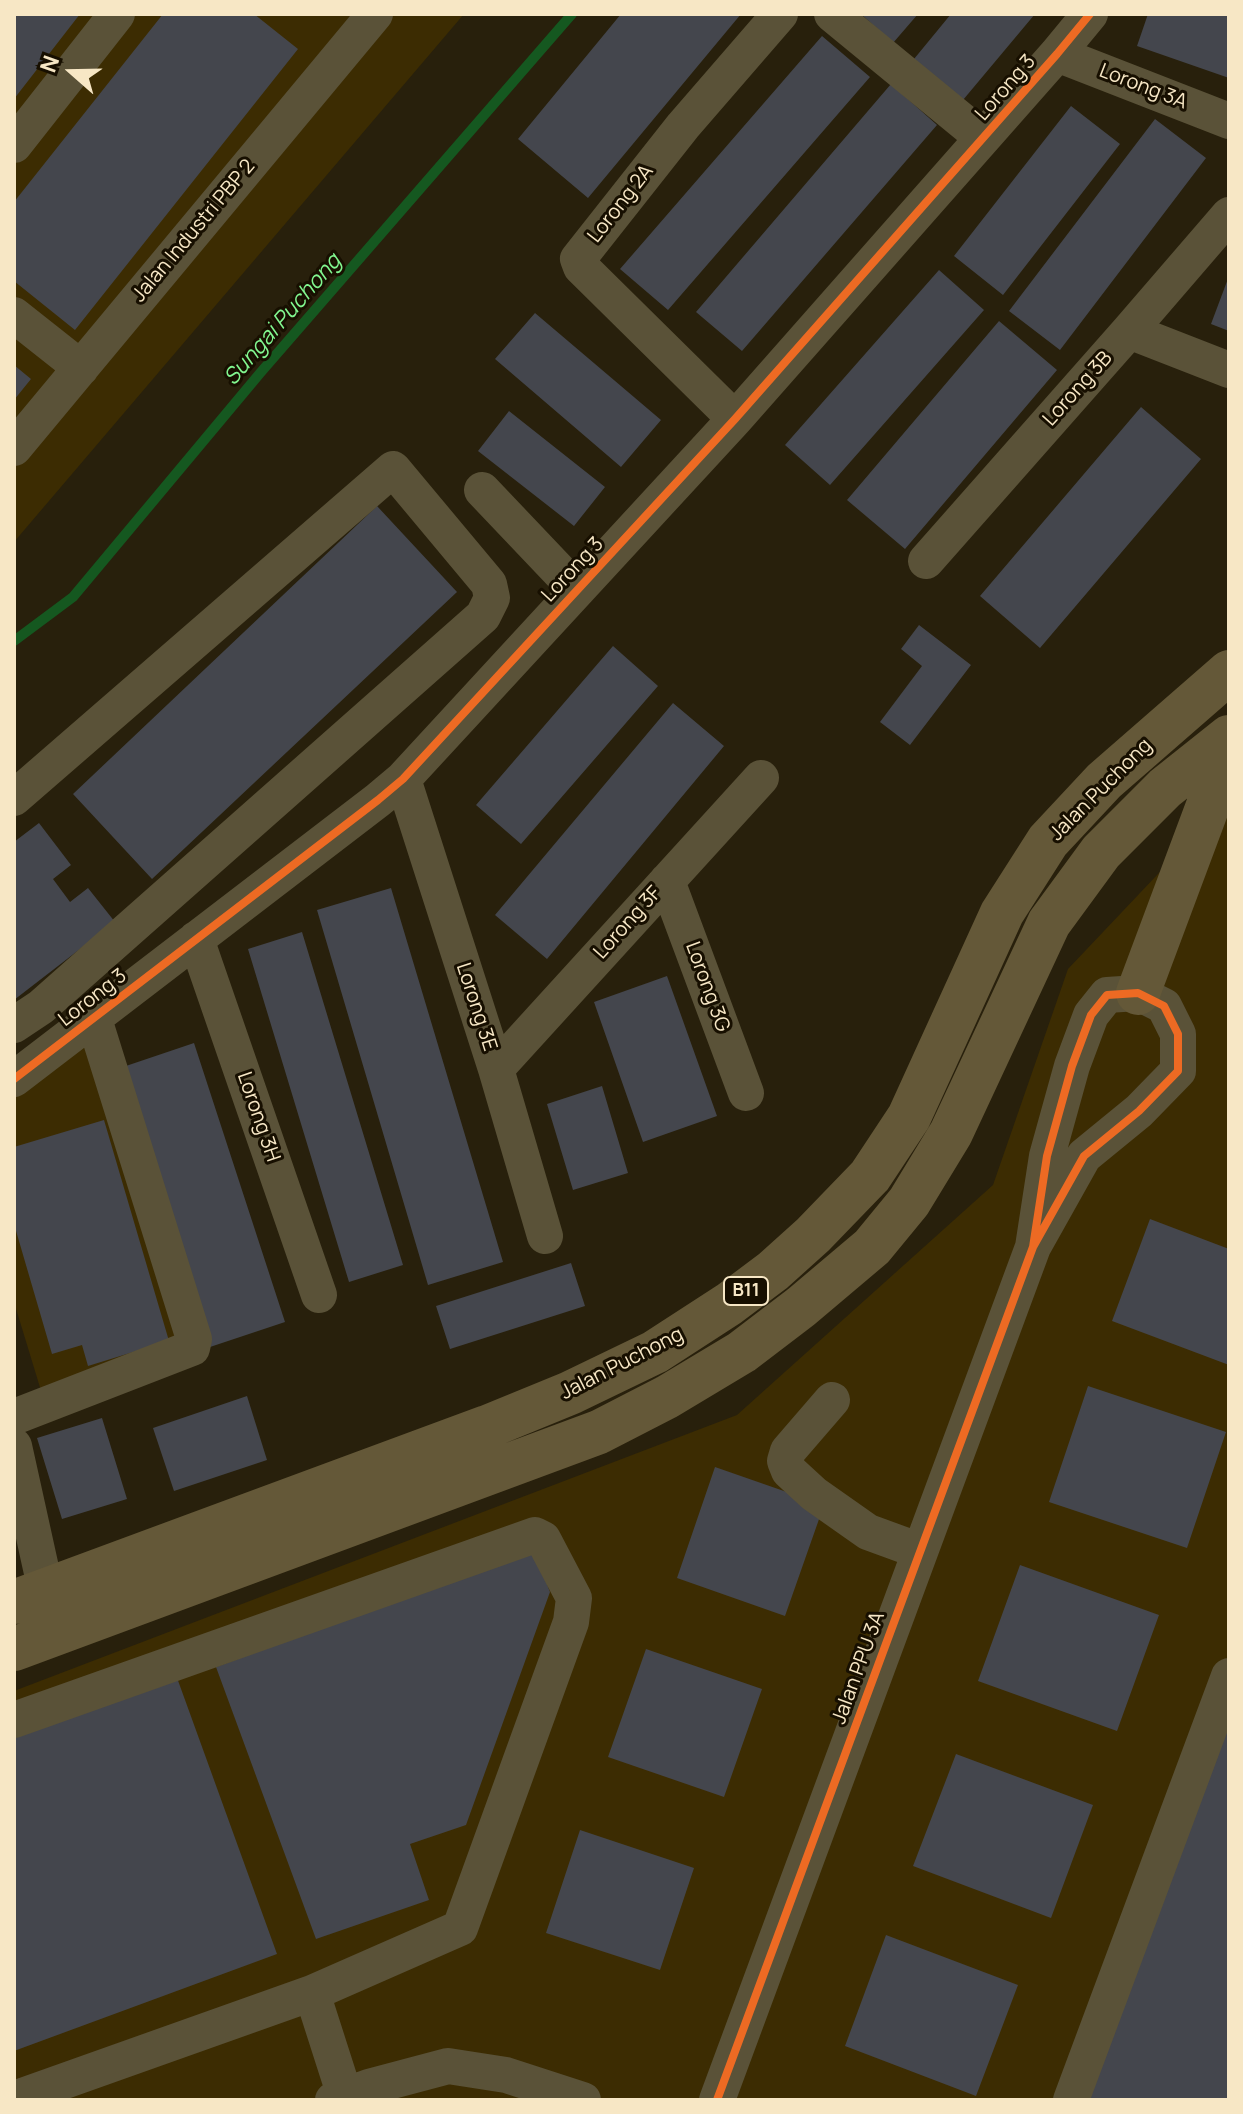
<!DOCTYPE html>
<style>
body{margin:0}
#map{position:relative;width:1243px;height:2114px;overflow:hidden;background:#28200c;font-family:Manrope,sans-serif}
canvas{display:block}
.frame{position:absolute;inset:0;border:16px solid #f7e7c5;pointer-events:none}
.north{position:absolute;left:32px;top:32px;width:80px;height:80px;-webkit-text-stroke:6px #170f00;paint-order:stroke;rotate:290deg;font-size:22px;font-weight:700;line-height:32px;text-align:center;color:#f7e7c5}
.north::after{content:'';display:block;margin:auto;width:28px;height:36px;background:#f7e7c5;clip-path:polygon(50% 0,100% 100%,50% 72%,0 100%)}
</style>
<div id="map">
<canvas width="1243" height="2114"></canvas>
<div class="frame"></div>
<div class="north">N</div>
</div>
<script>
const ctx = document.querySelector('canvas').getContext('2d');
ctx.lineJoin = 'round';
function paint(path, color) {
  ctx.fillStyle = color;
  ctx.fill(path, 'evenodd');
}
function shape(rows) {
  const path = new Path2D();
  for (const r of rows) {
    path.moveTo(r[0], r[1]);
    for (let i = 2; i < r.length; i += 2) path.lineTo(r[i], r[i + 1]);
  }
  return path;
}
function strokePath(path, color, width, dash) {
  ctx.strokeStyle = color;
  ctx.lineWidth = width;
  ctx.lineCap = dash ? 'butt' : 'round';
  ctx.setLineDash(dash || []);
  ctx.stroke(path);
}
function write(font, color, halo, rows, align = 'center') {
  ctx.font = font + ' Manrope,sans-serif';
  ctx.lineWidth = 6;
  ctx.setLineDash([]);
  ctx.textBaseline = 'middle';
  ctx.strokeStyle = halo;
  ctx.fillStyle = color;
  for (const [text, x, y, turn = 0] of rows) {
    ctx.save();
    ctx.translate(x, y);
    ctx.rotate((+turn || 0) * Math.PI / 180);
    ctx.textAlign = isNaN(turn) ? turn : align;
    if (halo) ctx.strokeText(text, 0, 0);
    ctx.fillText(text, 0, 0);
    ctx.restore();
  }
}
paint(shape([
 [14,14,464,14,14,542],
 [1229,799,1229,2100,14,2100,14,1691,737,1415,993,1185,1068,969],
 [87,1039,186,1340,42,1394,14,1302,14,1096]
]), '#3c2c02');
strokePath(shape([
 [14,641,73,597,261,372,572,14]
]), '#155820', 10);
paint(shape([
 [14,14,80,14,14,99],
 [163,14,254,14,298,49,75,330,14,281,14,202],
 [621,14,741,14,588,198,518,139],
 [861,14,918,14,893,43],
 [951,14,1035,14,963,100,914,59],
 [1148,14,1229,14,1229,78,1137,46],
 [822,36,870,77,668,310,620,269],
 [891,84,937,125,742,351,696,312],
 [1071,106,1120,144,1003,295,954,256],
 [1155,119,1206,158,1060,350,1009,311],
 [939,270,984,310,830,485,785,445],
 [1229,276,1229,331,1211,324],
 [535,313,661,420,621,467,495,359],
 [999,321,1057,370,905,549,847,500],
 [14,365,31,379,14,400],
 [1141,407,1201,459,1040,648,980,596],
 [509,411,605,487,574,526,478,451],
 [377,506,457,592,152,879,73,794],
 [919,625,971,665,910,745,880,722,922,666,901,649],
 [613,646,658,686,521,844,476,805],
 [673,703,724,746,547,959,495,915],
 [39,823,71,865,53,879,70,902,88,888,115,922,14,1000,14,842],
 [391,888,503,1262,428,1285,317,910],
 [302,932,403,1265,349,1282,248,949],
 [667,976,717,1116,643,1142,594,1002],
 [194,1043,285,1322,210,1347,120,1068],
 [602,1086,628,1173,573,1190,547,1104],
 [104,1120,169,1341,88,1366,82,1345,52,1354,14,1224,14,1147],
 [1150,1219,1229,1249,1229,1365,1112,1321],
 [571,1263,585,1306,450,1349,436,1306],
 [1088,1386,1226,1432,1187,1548,1049,1502],
 [247,1396,267,1460,174,1491,153,1428],
 [102,1418,127,1499,62,1519,37,1438],
 [715,1467,824,1505,785,1616,677,1578],
 [534,1550,550,1592,466,1825,410,1844,429,1900,316,1939,216,1667],
 [1020,1565,1159,1615,1117,1731,978,1681],
 [646,1649,762,1689,724,1797,608,1757],
 [176,1675,277,1954,14,2051,14,1734],
 [1229,1706,1229,2100,1085,2100],
 [956,1754,1093,1805,1051,1918,913,1866],
 [580,1830,694,1868,660,1970,546,1933],
 [886,1935,1018,1985,976,2096,845,2046]
]), '#44464d');
strokePath(shape([
 [832,14,983,138],
 [1057,54,1229,121],
 [14,145,117,14],
 [14,315,81,368],
 [1129,331,1229,370],
 [735,419,581,267,578,259,683,126,780,14],
 [14,448,375,14],
 [482,490,577,590],
 [926,561,1129,331,1229,215],
 [403,779,496,1069,545,1236],
 [14,798,393,469,489,584,492,598,483,616,41,1007,14,1025],
 [667,881,746,1093],
 [196,939,319,1295],
 [496,1069,761,778],
 [14,1079,378,800,403,779,735,419,1057,54,1090,14],
 [832,1400,788,1451,785,1461,789,1471,814,1494,868,1532,920,1551],
 [14,1417,192,1348,194,1339,94,1019],
 [14,1446,46,1591],
 [14,1720,535,1535,543,1539,574,1598,571,1622,460,1928,312,1993],
 [14,2099,312,1993,345,2096],
 [333,2100,369,2087,448,2066,506,2075,583,2100],
 [717,2100,1033,1247,1084,1156,1139,1111,1178,1071,1178,1034,1164,1006,1138,993,1107,995,1091,1015,1072,1066,1047,1156,1033,1247],
 [1071,2100,1229,1676]
]), '#5a5238', 36);
strokePath(shape([
 [1138,993,1209,803,1229,771],
 [14,1602,487,1427,570,1393,655,1352,729,1304,773,1271,813,1235,870,1176,909,1117,1002,913,1048,841,1104,781,1229,672],
 [14,1649,599,1432,667,1397,742,1352,801,1307,872,1247,909,1202,951,1133,1049,923,1101,852,1165,788,1229,737]
]), '#645838', 44);
strokePath(shape([
 [14,1079,378,800,403,779,735,419,1057,54,1090,14],
 [717,2100,1033,1247,1084,1156,1139,1111,1178,1071,1178,1034,1164,1006,1138,993,1107,995,1091,1015,1072,1066,1047,1156,1033,1247]
]), '#ed6a23', 8);
for (const [x, y, w] of [
 [746,1291,44]
]) {
  const box = new Path2D();
  box.roundRect(x - w / 2, y - 14, w, 28, 6);
  ctx.fillStyle = '#170f00';
  ctx.fill(box);
  strokePath(box, '#f7e7c5', 2);
}
write('bold 18px', '#f7e7c5', null, [
 ["B11",746,1291]
]);
write('20px', '#f7e7c5', '#170f00', [
 ["Lorong 3A",1143,87,21],
 ["Lorong 3",1006,88,-49],
 ["Lorong 2A",621,204,-52],
 ["Jalan Industri PBP 2",194,231,-50],
 ["Lorong 3B",1078,389,-48],
 ["Lorong 3",573,570,-47],
 ["Jalan Puchong",1101,790,-45],
 ["Lorong 3F",628,923,-48],
 ["Lorong 3G",707,987,70],
 ["Lorong 3",93,998,-38],
 ["Lorong 3E",476,1007,72],
 ["Lorong 3H",258,1117,71],
 ["Jalan Puchong",622,1364,-27],
 ["Jalan PPU 3A",859,1668,-70]
]);
write('italic 22px', '#82f68f', '#170f00', [
 ["Sungai Puchong",283,320,-49]
]);
</script>
